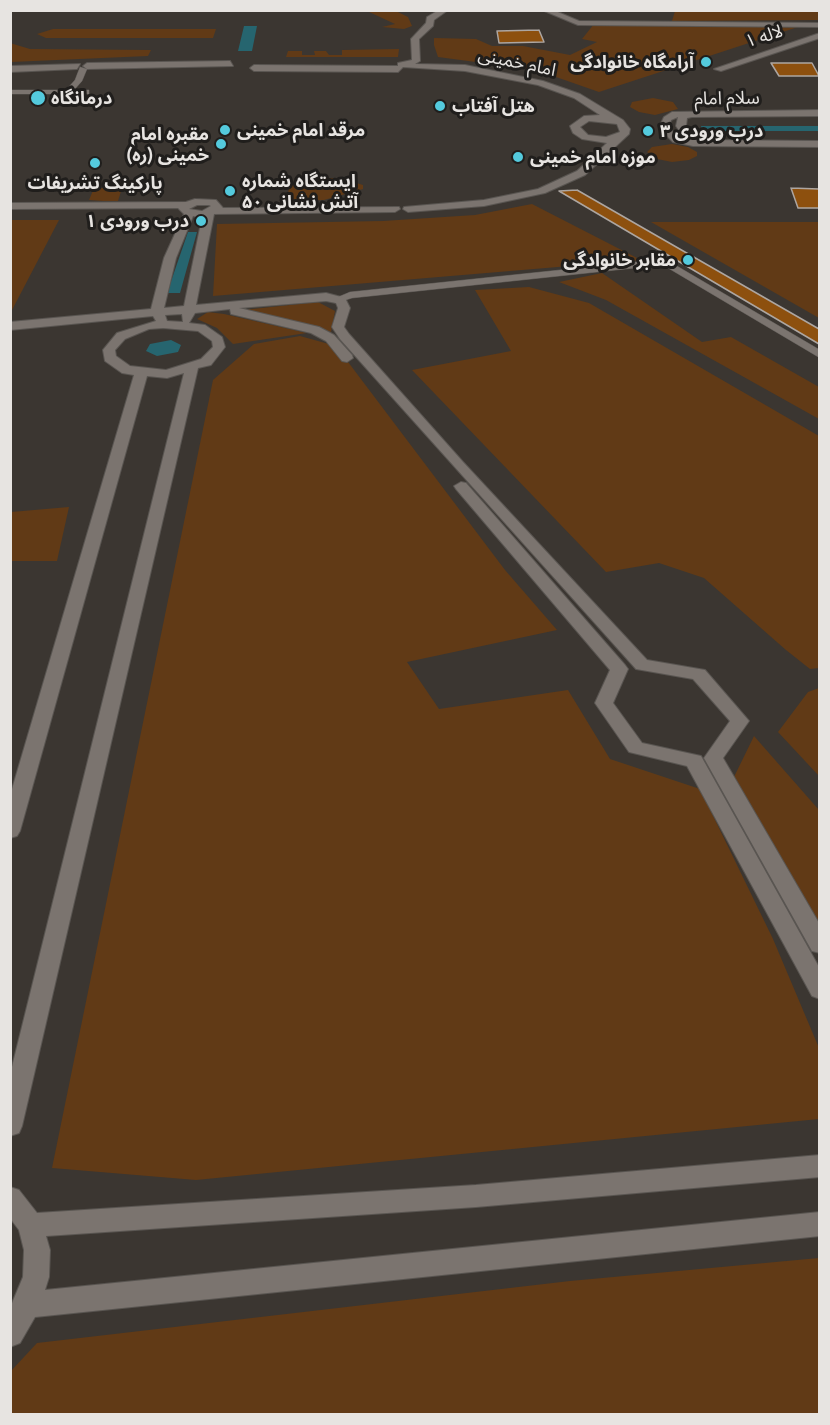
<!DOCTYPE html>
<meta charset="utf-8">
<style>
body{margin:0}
#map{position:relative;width:830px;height:1425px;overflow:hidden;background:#3b3631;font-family:Ubuntu,sans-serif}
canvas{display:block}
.frame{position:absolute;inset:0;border:12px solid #e7e4e1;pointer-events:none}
</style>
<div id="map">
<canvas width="830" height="1425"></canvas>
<div class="frame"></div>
</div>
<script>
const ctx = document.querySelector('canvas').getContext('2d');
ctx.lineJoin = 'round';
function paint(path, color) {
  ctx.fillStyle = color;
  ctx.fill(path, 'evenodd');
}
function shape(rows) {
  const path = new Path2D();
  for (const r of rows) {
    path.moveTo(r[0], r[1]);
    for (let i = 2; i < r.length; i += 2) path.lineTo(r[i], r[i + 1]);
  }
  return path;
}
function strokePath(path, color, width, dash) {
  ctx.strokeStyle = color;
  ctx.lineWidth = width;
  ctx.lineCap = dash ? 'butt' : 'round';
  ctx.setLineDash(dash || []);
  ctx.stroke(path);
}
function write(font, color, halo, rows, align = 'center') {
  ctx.font = font + ' Ubuntu,"Noto Sans Arabic",sans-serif';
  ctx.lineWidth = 6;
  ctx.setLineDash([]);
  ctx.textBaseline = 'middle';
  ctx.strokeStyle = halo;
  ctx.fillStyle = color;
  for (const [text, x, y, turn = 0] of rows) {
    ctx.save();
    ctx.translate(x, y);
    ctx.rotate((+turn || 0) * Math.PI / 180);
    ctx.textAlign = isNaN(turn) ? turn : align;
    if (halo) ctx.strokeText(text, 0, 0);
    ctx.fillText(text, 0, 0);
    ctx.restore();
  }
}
paint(shape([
 [367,11,396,11,408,17,412,26,404,29,382,27,395,24],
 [675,11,819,11,819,20,672,21],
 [594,24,798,27,599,92,536,70,438,57,434,45,434,38,476,39,492,46,523,46,570,55,597,42,582,39],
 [53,29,216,29,213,38,46,38,37,34],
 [10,43,30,49,151,50,148,56,11,62],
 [399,49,398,57,286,57,288,51,302,51,302,55,315,55,314,51,326,51,329,55,342,55,342,50],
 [653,98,673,102,678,109,655,115,639,112,630,107,632,102],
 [672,144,688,147,697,152,697,156,689,160,672,162,657,159,647,152,652,147],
 [314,178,340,178,363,185,363,189,324,200,286,201,290,185],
 [94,188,122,188,118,201,103,201,89,200],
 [532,204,641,260,213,296,217,224,383,221,475,215],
 [11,220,59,220,11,312,10,220],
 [651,222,819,222,819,318],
 [602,273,702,342,731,337,819,387,819,419,606,300,559,282],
 [529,287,589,303,819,436,819,668,810,669,786,650,704,578,659,563,606,572,412,370,511,351,475,290],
 [318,302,335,311,331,332,308,324,243,310],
 [208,312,224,314,307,333,233,344,217,328,197,319],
 [300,336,336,346,505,570,557,630,407,662,439,709,568,690,610,759,700,789,773,939,819,1048,819,1119,196,1180,52,1168,213,380,254,344],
 [69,507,57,561,11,561,11,512],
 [819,688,819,776,778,732,808,692],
 [754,736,819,810,819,930,733,779],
 [819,1258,819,1414,11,1414,11,1371,37,1343,570,1281]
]), '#613a16');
paint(shape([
 [244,26,257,26,252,51,238,51],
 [701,126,819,126,820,131,702,131],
 [188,232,197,232,180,293,167,293],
 [171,340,181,345,178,352,157,356,146,351,150,344]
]), '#26656f');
const building = shape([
 [539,30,544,42,499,43,497,31,539,30],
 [771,63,812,63,819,76,779,76,771,63],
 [791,188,819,189,819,208,798,208,791,188],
 [577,190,819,329,819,344,559,191,577,190]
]);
paint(building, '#8d500e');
strokePath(building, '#ada6a1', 1.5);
const minor = shape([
 [80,67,87,69,82,81,74,90,89,90,89,94,10,94,10,90,66,90,75,80,80,67],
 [665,259,820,350,820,358,663,265,352,298,336,303,331,300,350,292,665,259]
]);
const tertiary = shape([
 [439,10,448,10,434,20,433,26,419,39,420,61,415,64,465,65,543,81,580,94,623,120,630,129,629,134,585,175,545,193,484,206,408,212,403,209,404,207,484,200,538,189,577,171,607,143,582,139,573,133,570,126,584,116,600,115,574,98,538,85,465,71,403,67,398,72,254,71,250,68,254,65,398,66,398,63,412,60,411,39,426,23,427,17,439,10],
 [589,121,617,124,620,132,606,137,588,135,580,127,589,121],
 [542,10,553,10,579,21,820,23,820,27,578,25,542,10],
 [820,33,820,38,721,71,714,69,820,33],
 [230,61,233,66,87,69,83,66,87,63,230,61],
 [80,64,77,69,10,72,10,66,80,64],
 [820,110,820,116,692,117,687,118,686,126,692,135,704,140,820,141,820,147,693,146,673,142,659,128,664,117,672,112,820,110],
 [678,117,676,126,685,139,679,138,669,128,671,120,678,117],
 [195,199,216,200,223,208,399,207,400,209,395,212,214,214,196,305,326,293,345,298,350,308,344,327,349,334,463,462,647,660,705,670,749,721,723,758,820,925,820,953,812,951,704,758,730,721,693,679,636,669,340,339,332,327,338,308,336,303,326,301,239,308,319,327,334,335,352,355,353,358,347,362,342,361,326,341,311,333,231,314,230,309,195,313,189,323,205,325,222,337,225,347,211,365,198,368,22,1126,19,1133,10,1136,10,1075,184,373,167,378,147,376,20,831,17,836,10,838,10,796,134,375,122,373,105,361,103,350,117,333,156,321,153,316,10,330,10,322,151,309,164,258,184,214,178,208,12,209,10,203,186,202,195,199],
 [197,205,209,205,211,206,202,211,189,209,197,205],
 [193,216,202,218,184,306,164,308,176,258,193,216],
 [182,314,183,322,167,321,165,315,182,314],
 [163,328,198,331,212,341,213,347,201,359,166,370,130,366,116,356,115,350,125,339,149,329,163,328],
 [461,482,466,483,625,665,628,669,613,703,642,743,701,756,820,969,820,999,812,996,687,766,629,752,595,703,610,670,456,489,454,486,461,482],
 [820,1155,820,1177,476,1207,46,1236,50,1250,49,1277,45,1290,820,1212,820,1236,35,1317,20,1343,10,1347,10,1308,23,1277,24,1250,19,1230,10,1218,10,1187,19,1190,37,1213,476,1185,820,1155]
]);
strokePath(minor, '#595551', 1);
strokePath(tertiary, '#595551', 2);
paint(minor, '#7b746f');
paint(tertiary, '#7b746f');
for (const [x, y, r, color] of [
 [706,62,6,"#54cadd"],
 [38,98,8,"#54cadd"],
 [440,106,6,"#54cadd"],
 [225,130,6,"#54cadd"],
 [648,131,6,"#54cadd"],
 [221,144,6,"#54cadd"],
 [518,157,6,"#54cadd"],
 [95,163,6,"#54cadd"],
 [230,191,6,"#54cadd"],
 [201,221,6,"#54cadd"],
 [688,260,6,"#54cadd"]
]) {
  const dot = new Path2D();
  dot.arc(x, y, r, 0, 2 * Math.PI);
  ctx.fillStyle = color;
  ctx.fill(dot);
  strokePath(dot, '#201e1c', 2);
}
write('18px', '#e7e4e1', '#201e1c', [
 ["لاله ۱",764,36,-18],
 ["امام خمینی",517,62,12],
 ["سلام امام",727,98,-1]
]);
write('bold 18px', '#e7e4e1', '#201e1c', [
 ["آرامگاه خانوادگی",694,62,"right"],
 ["درمانگاه",51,98],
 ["هتل آفتاب",452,106],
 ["مرقد امام خمینی",237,130],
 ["درب ورودی ۳",660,131],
 ["مقبره امام",209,134,"right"],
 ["خمینی (ره)",209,155,"right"],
 ["موزه امام خمینی",530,157],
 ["ایستگاه شماره",242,181],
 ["۵۰ آتش نشانی",242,202],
 ["پارکینگ تشریفات",95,183,"center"],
 ["درب ورودی ۱",189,221,"right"],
 ["مقابر خانوادگی",676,260,"right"]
], 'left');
</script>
